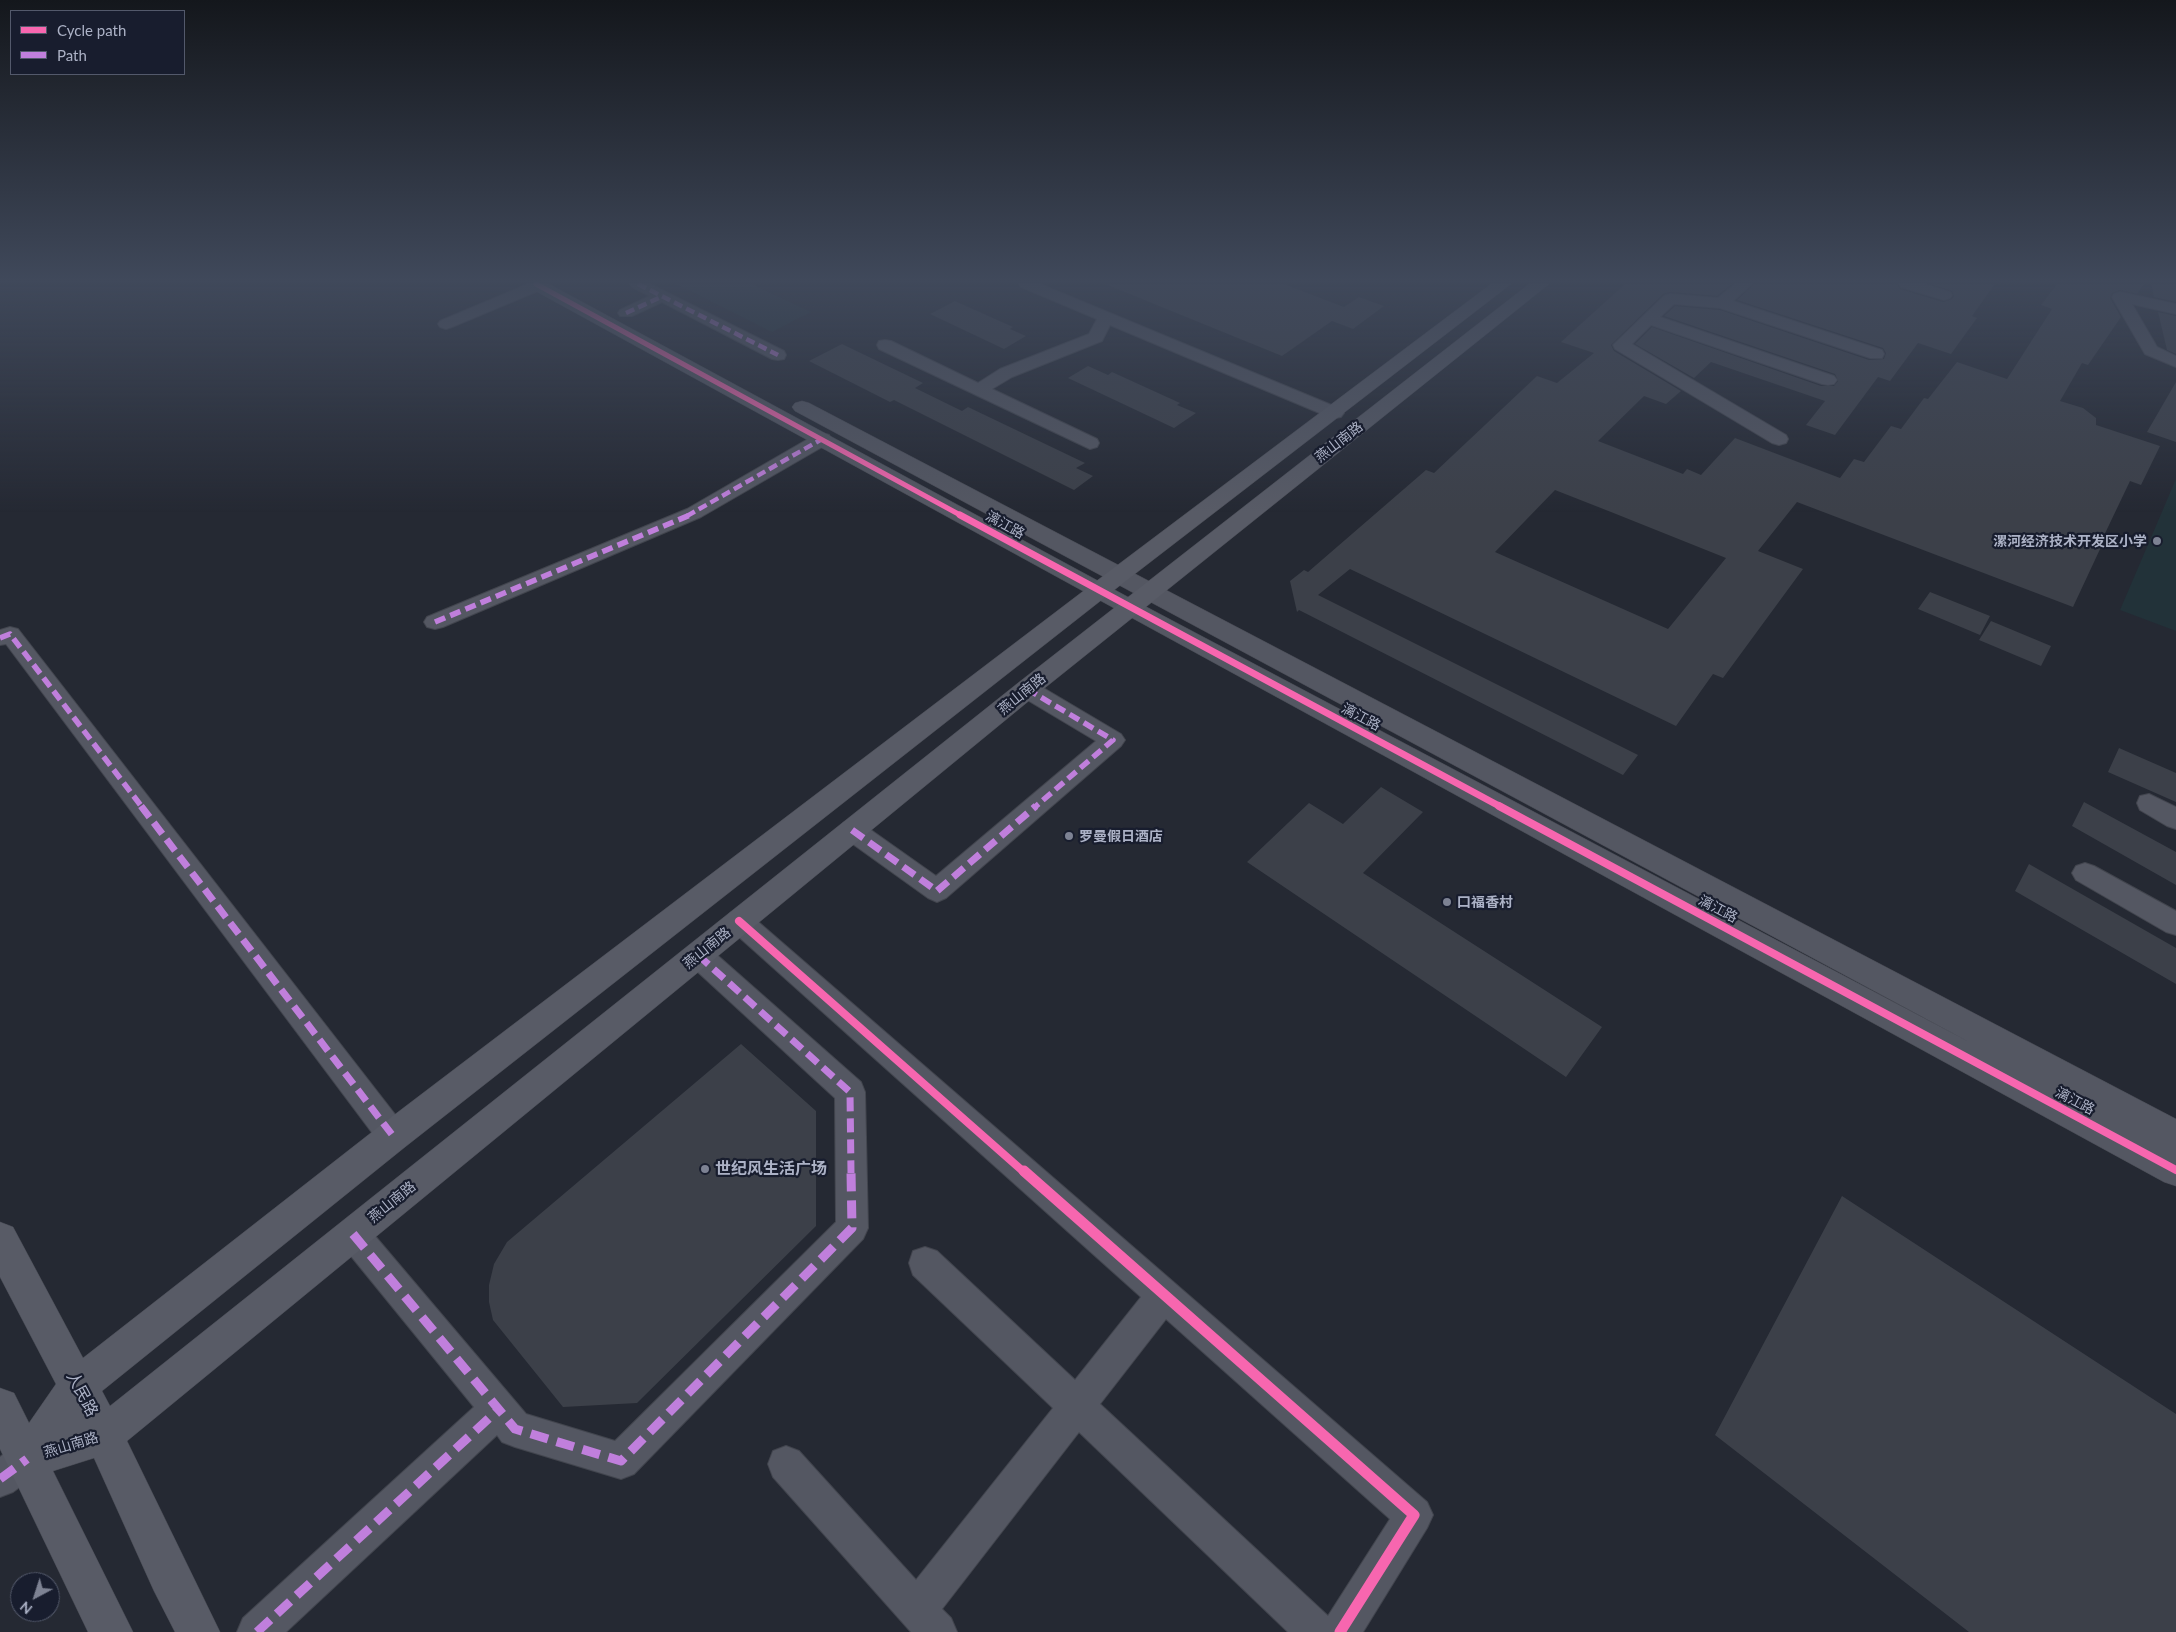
<!DOCTYPE html>
<meta charset="utf-8">
<style>
body{margin:0}
#map{position:relative;width:2176px;height:1632px;overflow:hidden;background:#252933;font-family:Lato,sans-serif}
canvas{display:block}
.legend{position:absolute;left:10px;top:10px;width:175px;height:65px;box-sizing:border-box;background:#181d2e;border:1px solid #53596b;margin:0;padding:6px 9px;list-style:none;font-size:15px;color:#acb2c6}
.legend li{display:flex;align-items:center;gap:10px;height:25px}
.legend b{width:25px;border:1px solid #53596b}
.north{position:absolute;left:10px;top:1572px;width:50px;height:50px;box-sizing:border-box;background:#181d2e;border:1px solid #53596b;border-radius:50%;rotate:220deg;font-size:14px;font-weight:700;line-height:20px;text-align:center;color:#acb2c6}
.north::after{content:'';display:block;margin:auto;width:18px;height:22px;background:#7d8293;clip-path:polygon(50% 0,100% 100%,50% 72%,0 100%)}
</style>
<div id="map">
<canvas width="2176" height="1632"></canvas>
<ul class="legend">
<li><b style="height:6px;background:#f766af"></b>Cycle path</li>
<li><b style="height:6px;background:#c07fdc"></b>Path</li>
</ul>
<div class="north">N</div>
</div>
<script>
const ctx = document.querySelector('canvas').getContext('2d');
ctx.lineJoin = 'round';
function paint(path, color) {
  ctx.fillStyle = color;
  ctx.fill(path, 'evenodd');
}
function shape(rows) {
  const path = new Path2D();
  for (const r of rows) {
    path.moveTo(r[0], r[1]);
    for (let i = 2; i < r.length; i += 2) path.lineTo(r[i], r[i + 1]);
  }
  return path;
}
function strokePath(path, color, width, dash) {
  ctx.strokeStyle = color;
  ctx.lineWidth = width;
  ctx.lineCap = dash ? 'butt' : 'round';
  ctx.setLineDash(dash || []);
  ctx.stroke(path);
}
function write(font, color, halo, rows, align = 'center') {
  ctx.font = font + ' Lato,"Noto Sans SC",sans-serif';
  ctx.lineWidth = 4.5;
  ctx.setLineDash([]);
  ctx.textBaseline = 'middle';
  ctx.strokeStyle = halo;
  ctx.fillStyle = color;
  for (const [text, x, y, turn = 0] of rows) {
    ctx.save();
    ctx.translate(x, y);
    ctx.rotate((+turn || 0) * Math.PI / 180);
    ctx.textAlign = isNaN(turn) ? turn : align;
    if (halo) ctx.strokeText(text, 0, 0);
    ctx.fillText(text, 0, 0);
    ctx.restore();
  }
}
paint(shape([
 [676,284,752,284,811,312,772,332],
 [2176,479,2176,631,2120,610]
]), '#223239');
paint(shape([
 [1105,284,1284,284,1344,307,1359,297,1384,306,1353,329,1332,321,1282,356],
 [1625,284,1732,284,1717,296,1670,292,1663,294,1611,345,1614,351,1681,391,1666,404,1644,396,1598,441,1683,474,1687,469,1701,475,1735,438,1840,478,1854,459,1864,462,1891,426,1901,429,1924,398,1928,399,1957,362,2007,379,2052,309,2041,305,2057,284,2144,284,2137,294,2120,290,2112,293,2110,298,2121,317,2088,365,2082,363,2060,401,2083,408,2096,418,2096,425,2160,446,2141,485,2130,481,2099,546,2101,547,2073,607,1797,502,1758,551,1803,569,1723,678,1713,674,1676,726,1350,569,1318,595,1638,755,1623,775,1299,610,1297,612,1290,581,1304,570,1308,572,1426,470,1434,473,1537,376,1557,383,1594,353,1561,342],
 [1555,490,1611,512,1726,558,1668,629,1495,552],
 [1754,284,1897,284,1900,289,1943,302,1952,299,1954,296,1952,291,1930,284,1995,284,1972,316,1977,318,1951,354,1918,343,1890,381,1878,377,1835,435,1806,425,1825,401,1711,362,1694,378,1635,344,1652,327,1821,386,1834,386,1838,381,1835,374,1664,316,1675,306,1720,310,1869,360,1884,359,1886,353,1883,348,1737,300],
 [2151,284,2176,284,2176,302,2154,297],
 [955,301,1013,327,1010,329,1026,336,1004,349,930,314],
 [2158,312,2176,316,2176,354,2167,350],
 [842,344,923,383,915,388,962,411,968,407,1085,463,1076,468,1093,476,1074,490,894,400,890,402,809,361],
 [1088,366,1108,375,1112,372,1180,403,1177,405,1196,413,1174,428,1068,378],
 [2176,382,2176,442,2147,432],
 [1930,592,1990,616,1980,635,1918,609],
 [1991,621,2051,646,2041,666,1979,640],
 [2119,748,2176,773,2176,802,2108,772],
 [1381,787,1423,812,1363,873,1602,1027,1566,1077,1247,862,1309,803,1343,824],
 [2084,802,2176,852,2176,885,2072,826],
 [2029,864,2176,948,2176,984,2015,891],
 [741,1044,816,1111,816,1226,637,1403,563,1407,493,1320,489,1302,489,1285,494,1264,507,1242],
 [1842,1196,2176,1414,2176,1632,1969,1632,1715,1435]
]), '#3c4049');
const minor = shape([
 [528,284,547,285,545,288,452,327,446,329,440,327,438,324,440,321,528,284],
 [630,284,650,284,784,351,786,355,784,359,778,360,772,359,662,302,632,316,620,316,618,313,620,310,650,296,632,287,630,284],
 [1019,284,1040,284,1341,409,1344,413,1341,417,1335,418,1329,417,1110,325,1102,341,1012,377,992,389,1097,439,1099,443,1097,447,1090,449,879,349,877,345,879,341,885,340,891,341,978,383,1000,369,1089,334,1097,319,1021,287,1019,284],
 [1735,284,1752,284,1733,301,1882,350,1884,354,1882,358,1870,358,1720,308,1674,304,1660,317,1834,376,1837,380,1834,384,1828,385,1822,384,1651,325,1632,344,1786,435,1788,439,1786,443,1779,445,1772,443,1615,349,1613,345,1664,296,1670,294,1718,298,1735,284],
 [1899,284,1924,284,1950,292,1952,295,1950,298,1944,300,1901,287,1899,284],
 [2120,292,2176,304,2176,314,2132,304,2157,347,2176,356,2176,367,2145,354,2112,297,2114,294,2120,292],
 [822,433,829,435,831,439,829,443,701,517,443,627,435,629,427,627,424,622,427,617,687,509,815,435,822,433],
 [10,627,18,629,404,1126,408,1136,404,1146,393,1150,382,1146,6,644,0,645,0,630,10,627],
 [1027,681,1035,683,1121,734,1125,740,1121,746,946,898,937,902,928,898,843,837,839,830,843,823,852,820,861,823,936,876,1096,741,1019,695,1016,689,1019,683,1027,681],
 [2149,794,2176,807,2176,829,2167,826,2140,810,2137,803,2140,796,2149,794],
 [2085,863,2094,866,2176,911,2176,935,2166,932,2076,880,2072,873,2076,866,2085,863],
 [739,910,748,913,1427,1502,1433,1515,1427,1528,1363,1632,1288,1632,1079,1432,942,1609,951,1618,957,1632,911,1632,773,1477,768,1464,773,1451,786,1446,799,1451,916,1580,1053,1408,913,1275,909,1263,913,1251,925,1247,937,1251,1075,1380,1141,1297,730,929,726,921,730,913,739,910],
 [1166,1319,1390,1519,1328,1616,1100,1404,1166,1319],
 [698,943,708,947,861,1082,865,1092,868,1228,863,1239,634,1474,621,1479,515,1447,502,1442,497,1435,286,1632,237,1632,243,1618,474,1407,342,1245,337,1234,342,1223,353,1218,364,1223,526,1414,615,1441,836,1222,835,1098,688,963,684,955,688,947,698,943],
 [27,1441,40,1446,45,1459,40,1472,13,1492,0,1497,0,1457,14,1446,27,1441]
]);
const tertiary = shape([
 [527,284,549,284,1139,603,1971,1043,795,411,792,407,795,403,802,401,809,403,2176,1119,2176,1186,2164,1182,1123,613,530,288,527,284]
]);
const secondary = shape([
 [1491,284,1511,284,1127,580,405,1147,102,1391,110,1406,1018,683,1529,284,1549,284,1036,695,127,1441,220,1632,175,1632,154,1591,94,1458,53,1471,133,1632,88,1632,0,1449,0,1388,14,1393,29,1423,56,1384,0,1277,0,1222,13,1227,83,1358,381,1125,1111,570,1491,284]
]);
strokePath(minor, '#42454e', 2);
strokePath(tertiary, '#42454e', 1);
strokePath(secondary, '#42454e', 1);
paint(minor, '#545762');
paint(tertiary, '#545762');
paint(secondary, '#585b66');
strokePath(shape([
 [638,284,778,355],
 [626,313,663,296],
 [687,516,822,439]
]), '#c07fdc', 4.5, [9, 4.5]);
strokePath(shape([
 [435,622,690,515],
 [0,638,10,634,142,807],
 [1027,689,1113,740,1035,807]
]), '#c07fdc', 5.5, [11, 5.5]);
strokePath(shape([
 [141,806,393,1136],
 [852,830,937,891,1036,806],
 [698,955,850,1092,851,1173]
]), '#c07fdc', 7, [14, 7]);
strokePath(shape([
 [353,1234,515,1429,621,1461,852,1228,851,1171],
 [0,1479,27,1459],
 [257,1632,499,1409]
]), '#c07fdc', 9, [18, 9]);
strokePath(shape([
 [536,284,962,516]
]), '#f766af', 5);
strokePath(shape([
 [960,515,1501,807]
]), '#f766af', 7);
strokePath(shape([
 [1499,806,2176,1170],
 [739,921,1025,1173]
]), '#f766af', 8);
strokePath(shape([
 [1024,1171,1414,1515,1340,1632]
]), '#f766af', 11);
const sky = ctx.createLinearGradient(0, 0, 0, 512);
sky.addColorStop(0, '#14171c');
sky.addColorStop(0.55, '#40495b');
sky.addColorStop(1, '#40495b00');
ctx.fillStyle = sky;
ctx.fillRect(0, 0, 2176, 512);
for (const [x, y, r, color] of [
 [2157,541,5,"#7d8293"],
 [1069,836,5,"#7d8293"],
 [1447,902,5,"#7d8293"],
 [705,1169,5,"#7d8293"]
]) {
  const dot = new Path2D();
  dot.arc(x, y, r, 0, 2 * Math.PI);
  ctx.fillStyle = color;
  ctx.fill(dot);
  strokePath(dot, '#181d2e', 2);
}
write('14px', '#acb2c6', '#181d2e', [
 ["燕山南路",1339,442,-38],
 ["漓江路",1005,525,29],
 ["燕山南路",1022,694,-39],
 ["漓江路",1361,717,28],
 ["漓江路",1718,909,28],
 ["燕山南路",707,948,-39],
 ["漓江路",2075,1101,28],
 ["燕山南路",392,1202,-39],
 ["燕山南路",71,1445,-17]
]);
write('bold 14px', '#acb2c6', '#181d2e', [
 ["漯河经济技术开发区小学",2147,541,"right"],
 ["罗曼假日酒店",1079,836],
 ["口福香村",1457,902]
], 'left');
write('bold 16px', '#acb2c6', '#181d2e', [
 ["世纪风生活广场",715,1169]
], 'left');
write('16px', '#acb2c6', '#181d2e', [
 ["人民路",82,1394,62]
]);
</script>
